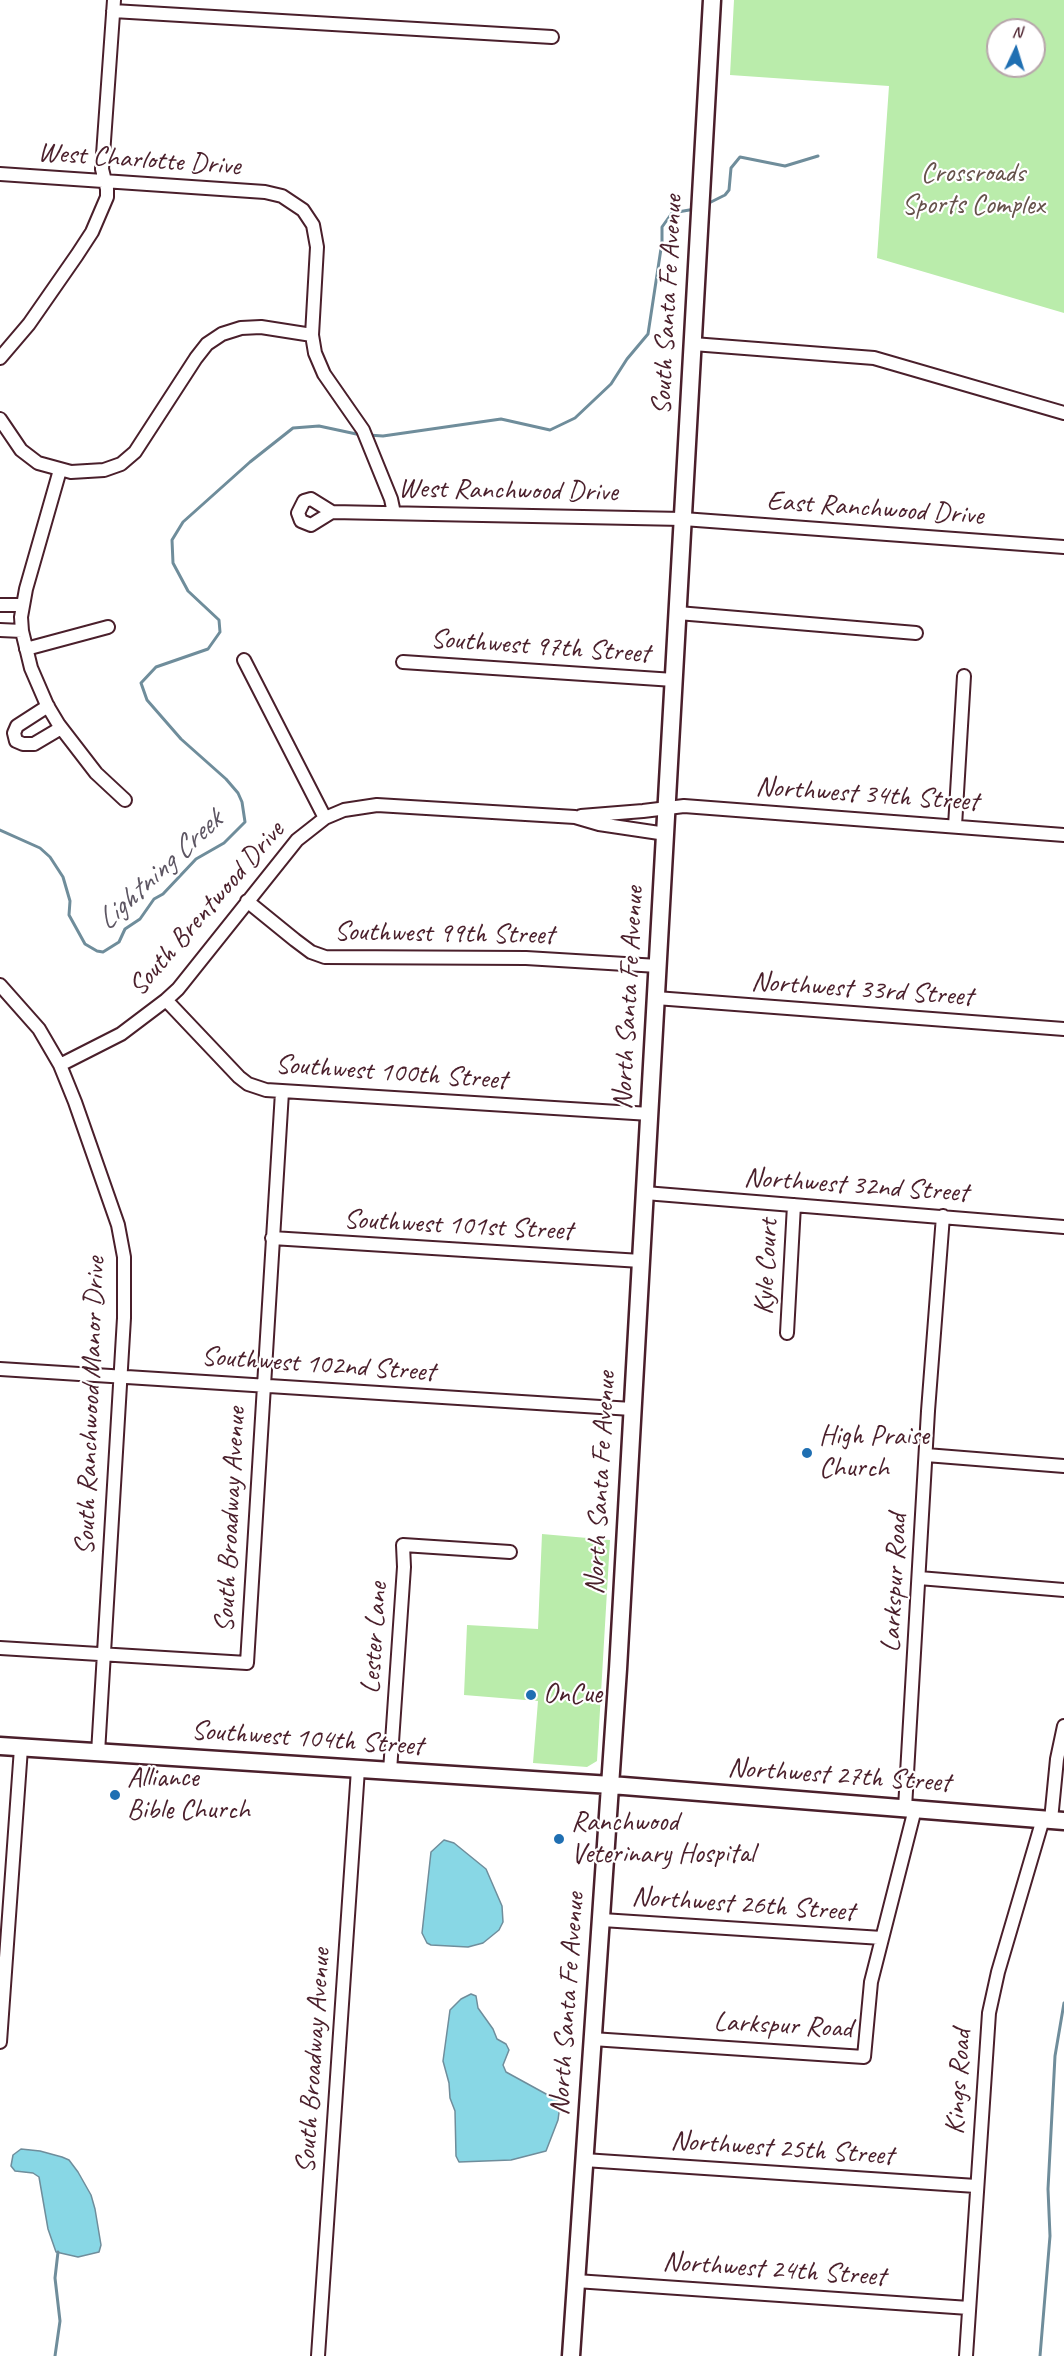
<!DOCTYPE html>
<style>
body{margin:0}
#map{position:relative;width:1064px;height:2356px;overflow:hidden;background:#fff;font-family:Caveat,sans-serif}
canvas{display:block}
.north{position:absolute;left:986px;top:18px;width:60px;height:60px;box-sizing:border-box;background:#fff;border:2px solid #b7a5aa;border-radius:50%;rotate:4deg;font-size:16px;font-weight:700;line-height:24px;text-align:center;color:#4a1f2b}
.north::after{content:'';display:block;margin:auto;width:21px;height:27px;background:#1f6fb2;clip-path:polygon(50% 0,100% 100%,50% 72%,0 100%)}
</style>
<div id="map">
<canvas width="1064" height="2356"></canvas>
<div class="north">N</div>
</div>
<script>
const ctx = document.querySelector('canvas').getContext('2d');
ctx.lineJoin = 'round';
function paint(path, color) {
  ctx.fillStyle = color;
  ctx.fill(path, 'evenodd');
}
function shape(rows) {
  const path = new Path2D();
  for (const r of rows) {
    path.moveTo(r[0], r[1]);
    for (let i = 2; i < r.length; i += 2) path.lineTo(r[i], r[i + 1]);
  }
  return path;
}
function strokePath(path, color, width, dash) {
  ctx.strokeStyle = color;
  ctx.lineWidth = width;
  ctx.lineCap = dash ? 'butt' : 'round';
  ctx.setLineDash(dash || []);
  ctx.stroke(path);
}
function write(font, color, halo, rows, align = 'center') {
  ctx.font = font + ' Caveat,sans-serif';
  ctx.lineWidth = 4.5;
  ctx.setLineDash([]);
  ctx.textBaseline = 'middle';
  ctx.strokeStyle = halo;
  ctx.fillStyle = color;
  for (const [text, x, y, turn = 0] of rows) {
    ctx.save();
    ctx.translate(x, y);
    ctx.rotate((+turn || 0) * Math.PI / 180);
    ctx.textAlign = isNaN(turn) ? turn : align;
    if (halo) ctx.strokeText(text, 0, 0);
    ctx.fillText(text, 0, 0);
    ctx.restore();
  }
}
paint(shape([
 [734,0,1064,0,1064,313,877,258,889,86,730,75],
 [998,30,1034,30,1034,66,998,66],
 [542,1534,610,1540,597,1761,587,1767,533,1763,538,1701,464,1695,467,1625,538,1629]
]), '#baecab');
const water = shape([
 [444,1840,454,1843,486,1869,502,1906,503,1922,499,1930,483,1943,468,1947,431,1945,427,1943,422,1933,431,1852,444,1840],
 [471,1994,476,1996,478,2008,493,2029,497,2039,506,2044,509,2050,503,2065,506,2072,557,2100,560,2105,558,2120,546,2151,511,2160,459,2162,456,2156,455,2111,450,2098,449,2083,443,2061,450,2010,461,1999,471,1994],
 [21,2149,40,2151,62,2157,69,2160,78,2172,91,2195,95,2209,101,2245,99,2252,78,2257,56,2252,48,2229,39,2177,33,2173,15,2171,11,2166,13,2155,21,2149]
]);
paint(water, '#88d7e5');
strokePath(water, '#6f8d9b', 1.5);
strokePath(shape([
 [707,204,725,195,729,190,731,168,740,157,785,166,818,156],
 [368,435,383,436,501,419,550,430,575,418,611,384,627,359,648,334,662,242,662,227,672,213,695,209],
 [0,830,40,848,50,857,63,877,70,901,69,915,85,944,97,951,103,952,119,942,125,929,140,919,154,899,163,894,196,859,224,843,245,822,242,802,238,793,226,779,181,739,147,700,141,683,156,667,208,649,220,632,219,620,188,591,173,563,172,540,183,522,250,462,293,428,319,426,361,435],
 [55,2356,60,2321,55,2278,58,2252],
 [1040,2356,1050,2236,1048,2189,1055,2056,1064,2003]
]), '#6f8d9b', 3);
const minor = shape([
 [113,11,552,37],
 [0,174,265,192,282,196,303,210,313,225,317,247,312,335,315,353,324,374,363,430,391,499,394,513],
 [693,344,874,358,1064,413],
 [0,358,29,324,77,255,92,232,107,197,107,189,102,169,114,0],
 [0,419,21,450,38,463,71,472,104,470,121,464,135,452,196,358,207,344,222,334,241,328,261,327,312,335],
 [60,470,26,589,21,617,22,631,31,668,47,705,59,725,96,773,125,800],
 [332,512,311,525,301,521,298,513,304,501,311,499,332,512,683,519,1064,547],
 [0,605,22,605],
 [678,613,916,633],
 [0,630,22,631],
 [26,649,108,627],
 [244,660,325,818],
 [403,662,674,680],
 [48,706,17,726,14,733,16,741,23,744,34,744,61,728],
 [581,816,643,811,684,806,1064,835],
 [955,826,964,676],
 [247,901,295,940,311,952,325,957,526,958,658,966],
 [0,985,39,1029,60,1065,75,1102,118,1225,124,1257,124,1318,98,1753],
 [656,998,1064,1029],
 [166,1000,239,1077,248,1084,266,1090,650,1114],
 [60,1065,121,1034,166,1000,178,989,297,840,325,818,344,810,377,805,575,817,599,824,666,834],
 [645,1193,1064,1227],
 [272,1238,641,1261],
 [787,1333,794,1205],
 [0,1369,632,1409],
 [926,1455,1064,1466],
 [919,1578,1064,1590],
 [0,1648,247,1663,282,1092],
 [390,1771,404,1567,403,1545,510,1552],
 [905,1808,928,1411,943,1216],
 [1051,1820,1057,1759,1064,1726],
 [602,1920,882,1938],
 [592,2039,864,2057,871,1982,915,1809],
 [0,2042,21,1748],
 [584,2160,976,2186],
 [576,2281,969,2308],
 [318,2356,358,1769],
 [966,2356,989,2013,998,1972,1043,1819]
]);
const secondary = shape([
 [0,1746,611,1785,1064,1821],
 [571,2356,618,1669,712,0]
]);
strokePath(minor, '#4a1f2b', 16);
strokePath(secondary, '#4a1f2b', 21);
strokePath(minor, '#fff', 12);
strokePath(secondary, '#fff', 16);
for (const [x, y, r, color] of [
 [807,1453,6,"#1f6fb2"],
 [531,1695,6,"#1f6fb2"],
 [115,1795,6,"#1f6fb2"],
 [559,1839,6,"#1f6fb2"]
]) {
  const dot = new Path2D();
  dot.arc(x, y, r, 0, 2 * Math.PI);
  ctx.fillStyle = color;
  ctx.fill(dot);
  strokePath(dot, '#fff', 2);
}
write('28px', '#4a1f2b', '#fff', [
 ["West Charlotte Drive",139,160,4],
 ["South Santa Fe Avenue",668,305,-87],
 ["West Ranchwood Drive",508,491,1],
 ["East Ranchwood Drive",875,509,4],
 ["Southwest 97th Street",540,647,4],
 ["Northwest 34th Street",867,795,4],
 ["South Brentwood Drive",207,909,-49],
 ["Southwest 99th Street",444,934,1],
 ["Northwest 33rd Street",862,990,4],
 ["North Santa Fe Avenue",629,998,-87],
 ["Southwest 100th Street",391,1073,4],
 ["Northwest 32nd Street",856,1186,4],
 ["Southwest 101st Street",458,1226,3],
 ["Kyle Court",767,1267,-87],
 ["Southwest 102nd Street",318,1365,4],
 ["South Ranchwood Manor Drive",91,1406,-88],
 ["North Santa Fe Avenue",601,1483,-87],
 ["South Broadway Avenue",231,1520,-87],
 ["Larkspur Road",895,1583,-87],
 ["Lester Lane",375,1638,-86],
 ["Southwest 104th Street",307,1739,4],
 ["Northwest 27th Street",839,1776,4],
 ["Northwest 26th Street",743,1905,4],
 ["North Santa Fe Avenue",568,2004,-86],
 ["Larkspur Road",783,2026,3],
 ["South Broadway Avenue",314,2061,-86],
 ["Kings Road",959,2082,-86],
 ["Northwest 25th Street",782,2149,4],
 ["Northwest 24th Street",774,2270,4]
]);
write('28px', '#66524b', '#fff', [
 ["Crossroads",973,174],
 ["Sports Complex",973,206]
]);
write('28px', '#4a1f2b', '#fff', [
 ["High Praise",819,1437],
 ["Church",819,1469],
 ["OnCue",543,1695],
 ["Alliance",127,1779],
 ["Bible Church",127,1811],
 ["Ranchwood",571,1823],
 ["Veterinary Hospital",571,1855]
], 'left');
write('italic 30px', '#5d5663', '#fff', [
 ["Lightning Creek",160,871,-43]
]);
</script>
